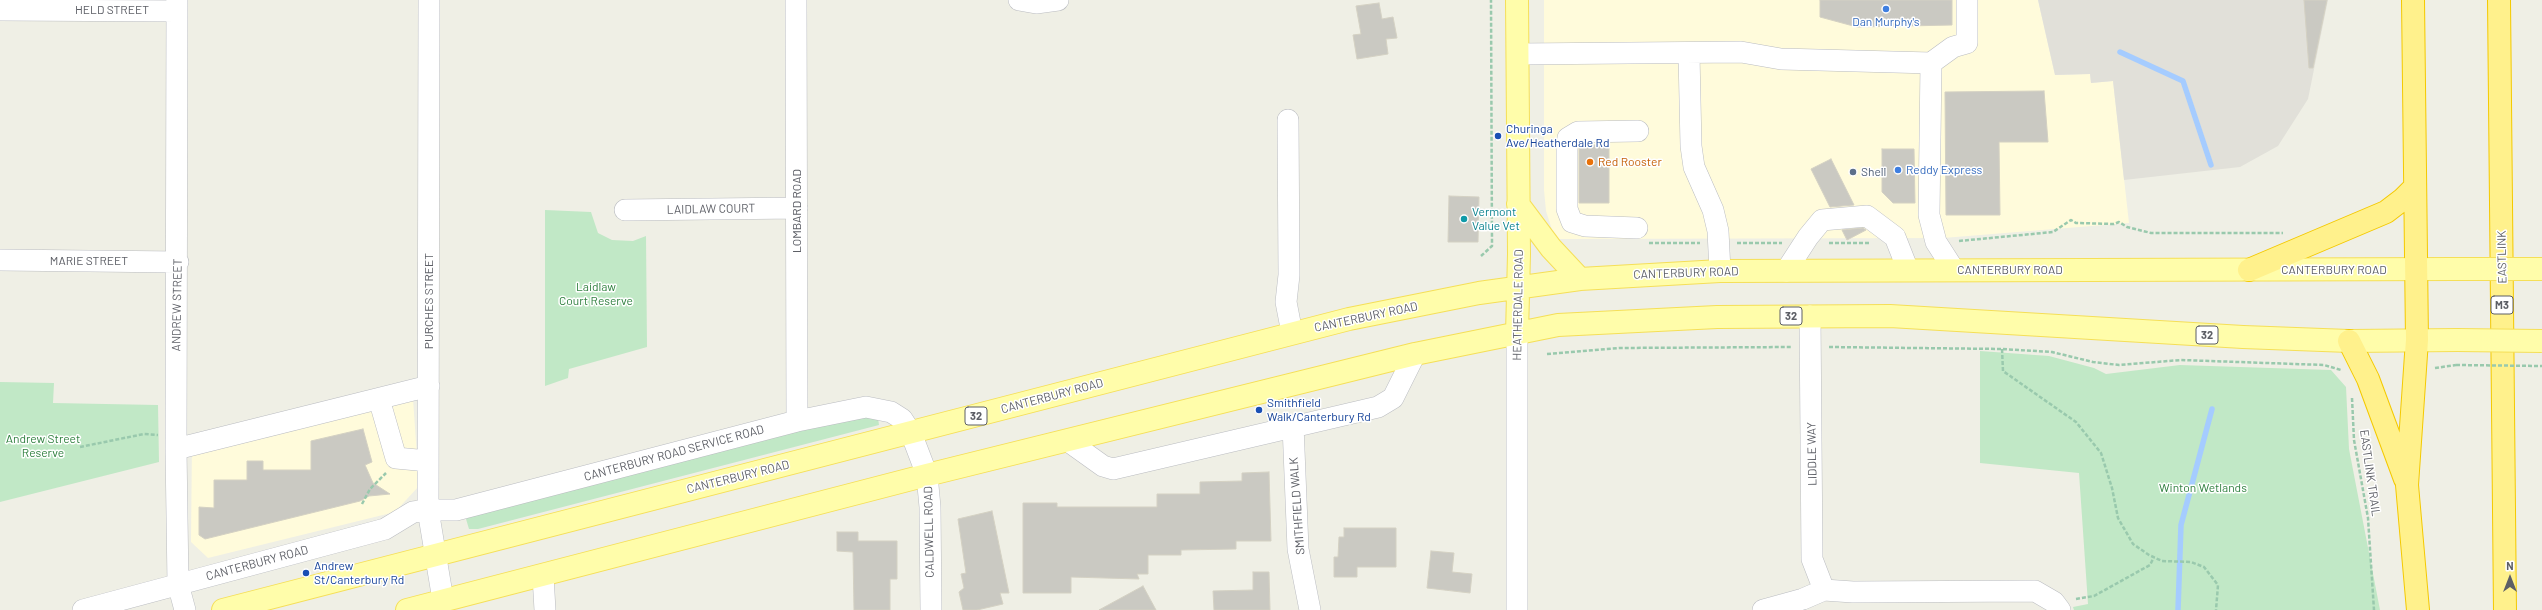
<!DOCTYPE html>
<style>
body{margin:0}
#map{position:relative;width:2542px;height:610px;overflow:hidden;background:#efefe5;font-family:Barlow,sans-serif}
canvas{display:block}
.north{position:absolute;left:2490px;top:558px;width:40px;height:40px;-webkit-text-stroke:3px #fff;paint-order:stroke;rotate:0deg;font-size:11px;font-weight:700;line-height:16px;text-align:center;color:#5d5f66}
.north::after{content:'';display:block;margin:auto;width:14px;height:18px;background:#5d5f66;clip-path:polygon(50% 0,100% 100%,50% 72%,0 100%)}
</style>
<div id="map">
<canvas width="2542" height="610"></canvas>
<div class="north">N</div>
</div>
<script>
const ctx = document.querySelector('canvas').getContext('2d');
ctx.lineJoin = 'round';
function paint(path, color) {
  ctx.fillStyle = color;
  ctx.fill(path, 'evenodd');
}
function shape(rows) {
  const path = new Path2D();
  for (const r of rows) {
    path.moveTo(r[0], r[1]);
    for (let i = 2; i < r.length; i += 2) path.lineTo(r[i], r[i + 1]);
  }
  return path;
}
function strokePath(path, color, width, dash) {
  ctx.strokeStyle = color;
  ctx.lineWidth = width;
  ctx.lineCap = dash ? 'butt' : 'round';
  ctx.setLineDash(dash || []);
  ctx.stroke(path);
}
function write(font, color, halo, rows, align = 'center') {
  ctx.font = font + ' Barlow,sans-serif';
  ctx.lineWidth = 3;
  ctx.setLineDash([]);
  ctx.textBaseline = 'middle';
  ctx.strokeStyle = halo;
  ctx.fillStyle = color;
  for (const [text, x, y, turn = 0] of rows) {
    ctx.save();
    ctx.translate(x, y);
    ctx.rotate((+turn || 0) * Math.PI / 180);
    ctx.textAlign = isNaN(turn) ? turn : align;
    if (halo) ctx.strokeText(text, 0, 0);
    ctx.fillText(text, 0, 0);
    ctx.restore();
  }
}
paint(shape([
 [1544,0,2038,0,2055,75,2090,74,2091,83,2113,81,2129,223,1943,238,1555,239,1546,211,1544,190],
 [412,384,419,486,395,512,208,558,191,542,192,439]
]), '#fffbdb');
paint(shape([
 [2038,0,2328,0,2308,99,2278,146,2240,167,2124,180,2113,81,2091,83,2090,74,2055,75]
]), '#e1e0d9');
paint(shape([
 [545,210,591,212,598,233,612,240,633,241,646,236,647,347,569,369,568,378,545,386],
 [1980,351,2049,356,2094,368,2106,374,2180,365,2331,370,2346,387,2349,449,2380,610,2074,610,2073,607,2088,604,2079,473,1980,463],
 [0,382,54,383,53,403,158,405,159,462,0,502],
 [856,415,878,418,879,425,478,529,469,529,466,519,472,515]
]), '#c1e8c6');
strokePath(shape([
 [2120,52,2183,81,2211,165],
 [2178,610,2181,525,2212,409]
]), '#a5ccff', 5.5);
const building = shape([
 [1820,0,1952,0,1952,25,1857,27,1820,17,1820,0],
 [2304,0,2327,0,2313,68,2309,68,2304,0],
 [1379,3,1382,19,1393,17,1397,38,1386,39,1388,54,1357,59,1353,35,1361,34,1356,6,1379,3],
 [2044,91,2048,142,1999,142,2000,215,1946,215,1945,92,2044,91],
 [1581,144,1609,146,1609,203,1579,203,1579,145,1581,144],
 [1882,149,1914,149,1915,203,1893,203,1882,192,1882,149],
 [1831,159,1854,205,1830,207,1811,169,1831,159],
 [1449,196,1479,197,1478,242,1448,242,1449,196],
 [1863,228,1866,230,1847,240,1842,230,1863,228],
 [363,429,372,462,365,465,373,483,390,494,369,496,360,501,205,539,199,535,199,507,214,508,214,480,247,480,247,461,263,461,263,470,311,470,311,441,363,429],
 [1269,472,1271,541,1236,541,1236,549,1181,550,1181,555,1148,555,1148,574,1137,574,1139,579,1071,577,1071,593,1023,593,1023,503,1057,503,1057,507,1157,507,1157,494,1200,494,1200,482,1242,481,1242,473,1269,472],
 [992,511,1009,593,1000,593,1003,604,977,610,963,610,959,592,964,588,961,574,966,573,958,519,992,511],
 [1344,528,1396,528,1396,567,1357,567,1357,577,1334,577,1334,557,1338,557,1339,537,1344,537,1344,528],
 [837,532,858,532,858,541,897,541,897,579,890,579,890,610,854,610,853,552,837,551,837,532],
 [1431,551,1454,553,1452,572,1472,574,1470,593,1427,588,1431,551],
 [1253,572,1269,572,1270,610,1214,610,1213,591,1253,590,1253,572],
 [1143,586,1156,610,1099,610,1143,586]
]);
paint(building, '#cac9c2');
strokePath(building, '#d4d1c3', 1);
const minor = shape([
 [177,0,176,449,178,584,185,610],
 [429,0,428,510,443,600],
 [796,0,797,421],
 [1019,0,1036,3,1058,0],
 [0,10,177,11],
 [1518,54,1741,52,1781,59,1931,63,1953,47,1967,43,1967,0],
 [1689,54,1691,146,1694,167,1713,210,1718,231,1720,271],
 [1931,63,1929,215,1936,242,1954,270],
 [1288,120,1289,275,1286,302,1292,333],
 [625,210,797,208],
 [1637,228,1585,226,1572,222,1567,209,1567,144,1568,138,1578,132,1638,131],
 [0,260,178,262],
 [1786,271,1808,237,1822,220,1867,216,1895,237,1908,270],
 [1810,316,1812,559,1824,590,1853,592,2035,591,2054,602,2060,610],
 [379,399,396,458,428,461],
 [1293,425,1298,549,1310,610],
 [1068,441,1103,466,1113,469,1378,407,1393,398,1415,354],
 [176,449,429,386],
 [543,576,545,610],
 [83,610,385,529,413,512,428,510,456,510,797,421,866,407,891,412,902,419,911,433,927,475,930,507,931,610],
 [1517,610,1517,334],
 [1763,610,1803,599,1824,590]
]);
const major = shape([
 [1518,204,1551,248,1580,279],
 [1517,334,1519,254,1517,0],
 [223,610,1349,319,1479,293,1580,279,1720,271,2457,269],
 [407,610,927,475,1415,354,1558,325,1717,317,1890,316,2243,337,2349,341,2457,340]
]);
const highway = shape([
 [2413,0,2417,340,2407,485,2418,610],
 [2499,0,2505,610],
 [2249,270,2386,212,2403,199,2414,188],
 [2349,341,2368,379,2405,479]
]);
strokePath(minor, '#babcc1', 22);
strokePath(major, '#f5df58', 24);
strokePath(highway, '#f4c900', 24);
strokePath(shape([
 [1959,241,2053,232,2071,220,2076,223,2114,224,2119,222,2127,227,2151,233,2283,233],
 [1649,243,1700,243],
 [1737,243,1782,243],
 [1829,243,1870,243],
 [1481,256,1492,246,1491,0],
 [1829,347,2002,349,2052,352,2093,362,2119,365,2181,360,2324,365,2341,370],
 [2002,349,2003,371,2076,422,2101,453,2112,488,2118,518,2133,544,2149,555,2162,561,2191,562,2204,567,2218,585,2216,610],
 [1547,354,1619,348,1792,347],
 [2435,368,2456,365],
 [2352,398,2354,440,2368,518,2374,610],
 [80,447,144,434,158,435],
 [362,504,370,489,386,473],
 [2076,599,2094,596,2150,565,2154,557]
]), '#99c9ad', 2.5, [4, 2]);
strokePath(minor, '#fff', 21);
strokePath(major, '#fffdaa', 22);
strokePath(highway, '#fff18c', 22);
const majorBridge = shape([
 [2457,269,2542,269],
 [2457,340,2542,341]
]);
strokePath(majorBridge, '#f5df58', 24, []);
strokePath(shape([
 [2456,365,2542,366]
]), '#99c9ad', 2.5, [4, 2]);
strokePath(majorBridge, '#fffdaa', 22);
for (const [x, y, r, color] of [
 [1886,9,4,"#3f7fe0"],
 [1498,136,4,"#1a4fb4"],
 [1590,162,4,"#e8710a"],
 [1898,170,4,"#3f7fe0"],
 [1853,172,4,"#5c6f8a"],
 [1464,219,4,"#0f9aa8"],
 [1259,410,4,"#1a4fb4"],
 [306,573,4,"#1a4fb4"]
]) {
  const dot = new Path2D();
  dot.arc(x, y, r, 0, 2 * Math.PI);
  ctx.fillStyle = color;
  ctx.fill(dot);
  strokePath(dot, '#fff', 1.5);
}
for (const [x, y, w] of [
 [2502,305,22],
 [1791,316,22],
 [2207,335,22],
 [976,416,22]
]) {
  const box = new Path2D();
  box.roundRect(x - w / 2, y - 9, w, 18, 3);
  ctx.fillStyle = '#fff';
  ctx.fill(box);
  strokePath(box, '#5d5f66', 1);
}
write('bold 11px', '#5d5f66', null, [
 ["M3",2502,305],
 ["32",1791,316],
 ["32",2207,335],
 ["32",976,416]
]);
write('12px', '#5d5f66', '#fff', [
 ["HELD STREET",112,10],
 ["LAIDLAW COURT",711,209,-1],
 ["LOMBARD ROAD",797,211,-90],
 ["EASTLINK",2502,257,-91],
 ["MARIE STREET",89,261],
 ["CANTERBURY ROAD",2010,270],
 ["CANTERBURY ROAD",2334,270],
 ["CANTERBURY ROAD",1686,273,-2],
 ["PURCHES STREET",429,301,-90],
 ["ANDREW STREET",177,305,-89],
 ["HEATHERDALE ROAD",1518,305,-89],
 ["CANTERBURY ROAD",1366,317,-12],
 ["CANTERBURY ROAD",1052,396,-15],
 ["CANTERBURY ROAD SERVICE ROAD",674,453,-15],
 ["LIDDLE WAY",1812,454,-91],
 ["EASTLINK TRAIL",2370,473,82],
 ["CANTERBURY ROAD",738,477,-14],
 ["SMITHFIELD WALK",1297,506,-94],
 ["CALDWELL ROAD",929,532,-91],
 ["CANTERBURY ROAD",257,563,-15]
]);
write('12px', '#366cbe', '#fff', [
 ["Dan Murphy's",1886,22],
 ["Reddy Express",1906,170,"left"]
]);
write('12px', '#164399', '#fff', [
 ["Churinga",1506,129],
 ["Ave/Heatherdale Rd",1506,143],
 ["Smithfield",1267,403],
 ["Walk/Canterbury Rd",1267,417],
 ["Andrew",314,566],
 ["St/Canterbury Rd",314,580]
], 'left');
write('12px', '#c56008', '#fff', [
 ["Red Rooster",1598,162]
], 'left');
write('12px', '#4e5e75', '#fff', [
 ["Shell",1861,172]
], 'left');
write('12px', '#0d838f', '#fff', [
 ["Vermont",1472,212],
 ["Value Vet",1472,226]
], 'left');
write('12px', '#318140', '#fff', [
 ["Laidlaw",596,287],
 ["Court Reserve",596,301],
 ["Andrew Street",43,439],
 ["Reserve",43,453],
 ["Winton Wetlands",2203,488]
]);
</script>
